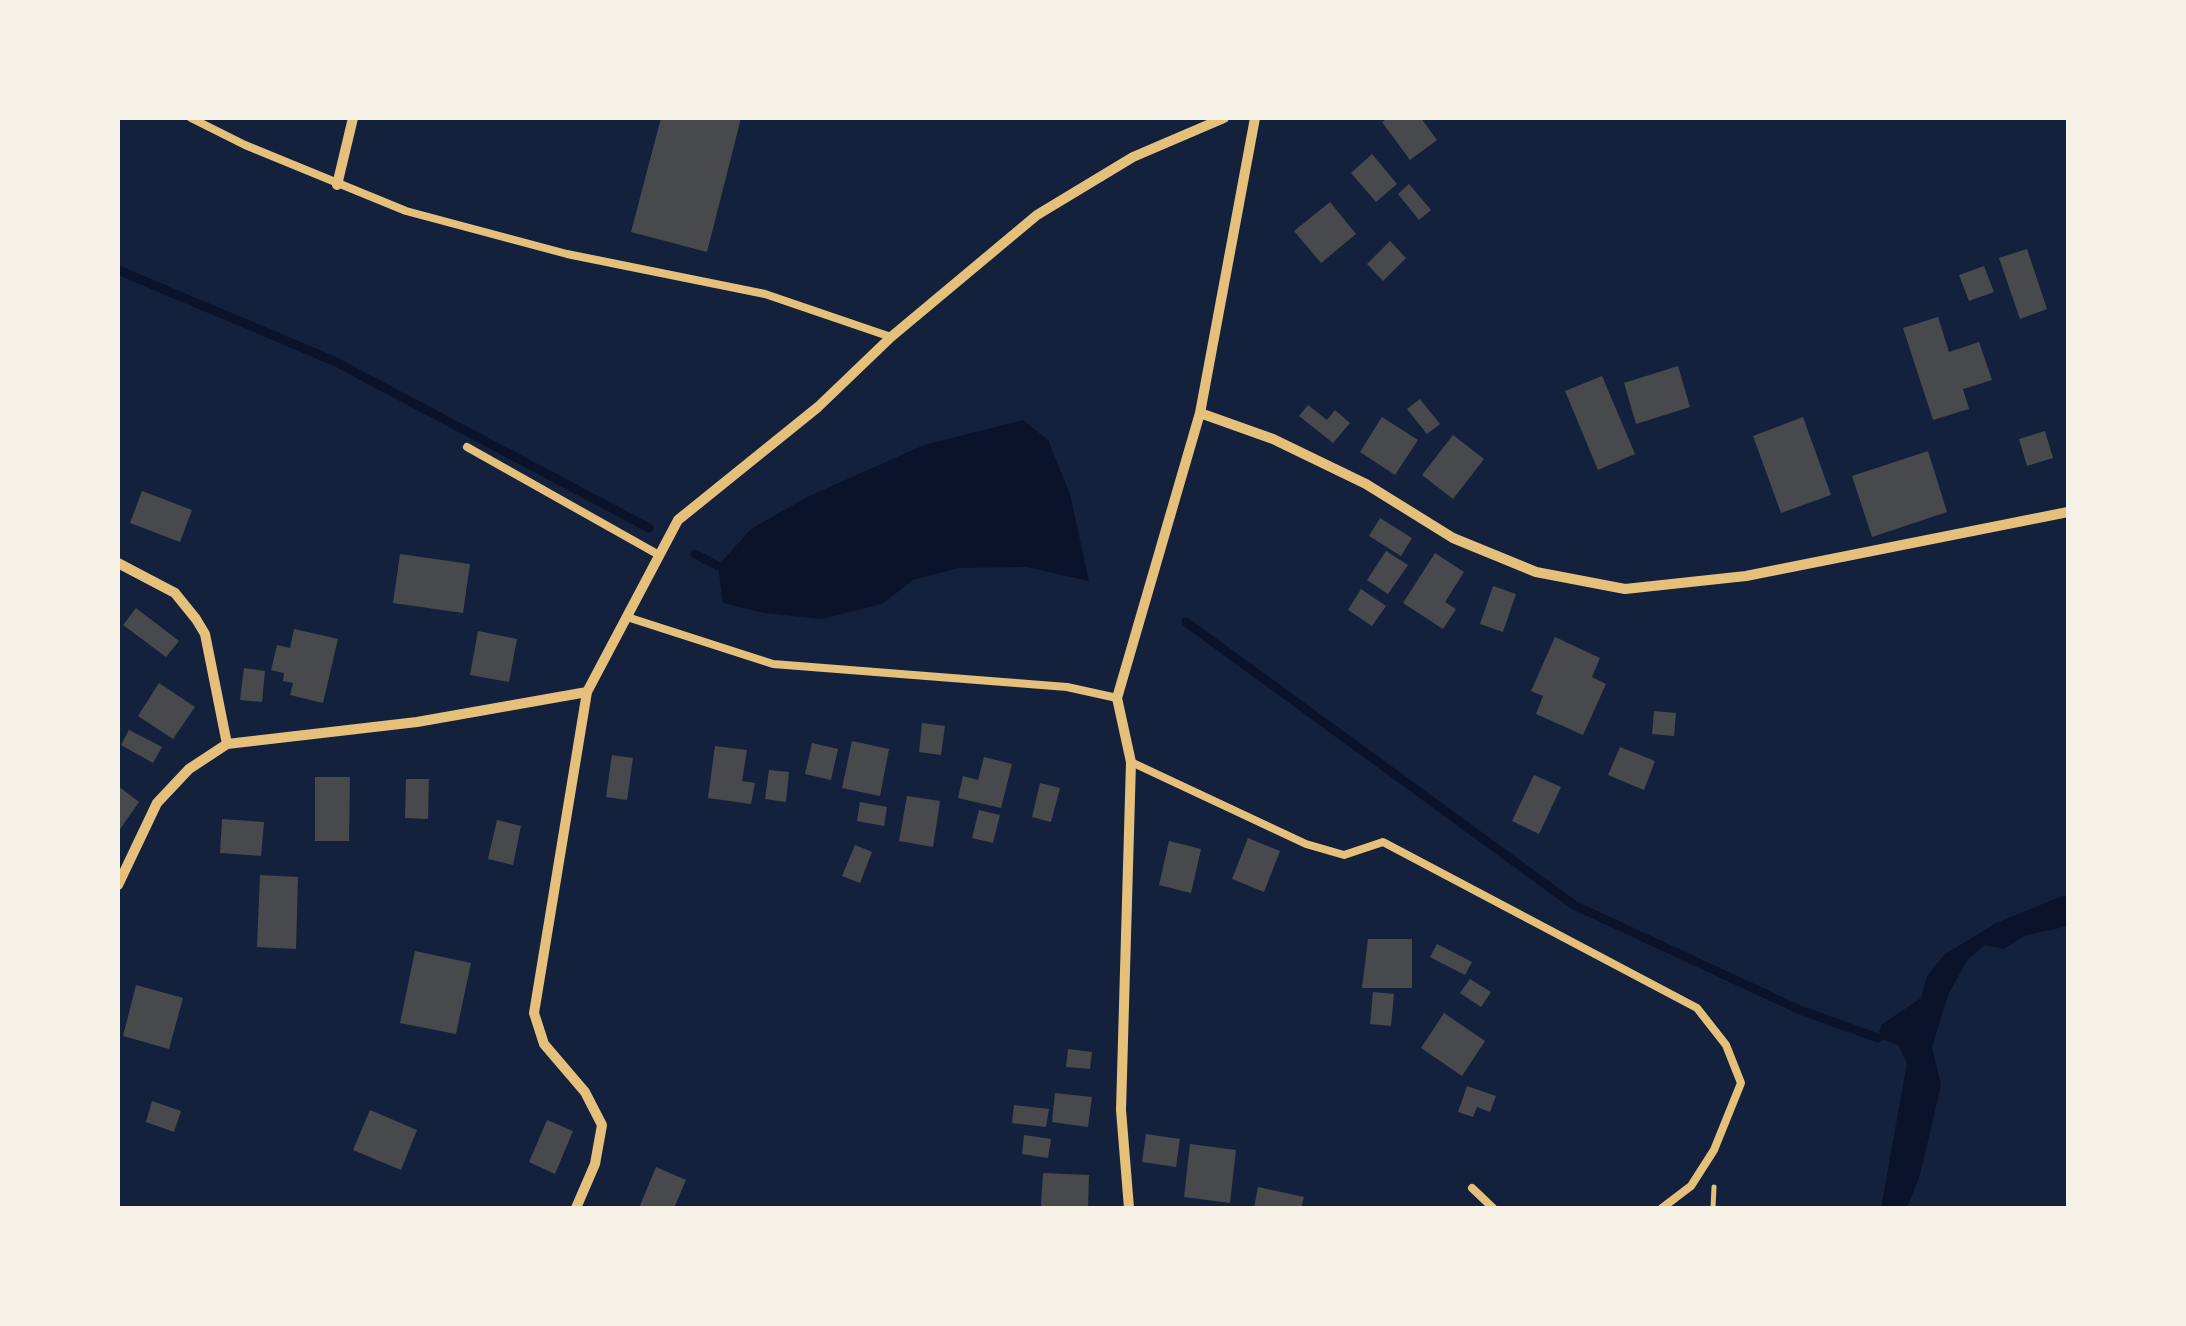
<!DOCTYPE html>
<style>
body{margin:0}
#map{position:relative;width:2186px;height:1326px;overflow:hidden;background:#14213d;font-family:"PT Sans Narrow",sans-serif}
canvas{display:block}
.frame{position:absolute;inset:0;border:120px solid #f6f1e7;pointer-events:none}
</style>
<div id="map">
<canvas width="2186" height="1326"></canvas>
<div class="frame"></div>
</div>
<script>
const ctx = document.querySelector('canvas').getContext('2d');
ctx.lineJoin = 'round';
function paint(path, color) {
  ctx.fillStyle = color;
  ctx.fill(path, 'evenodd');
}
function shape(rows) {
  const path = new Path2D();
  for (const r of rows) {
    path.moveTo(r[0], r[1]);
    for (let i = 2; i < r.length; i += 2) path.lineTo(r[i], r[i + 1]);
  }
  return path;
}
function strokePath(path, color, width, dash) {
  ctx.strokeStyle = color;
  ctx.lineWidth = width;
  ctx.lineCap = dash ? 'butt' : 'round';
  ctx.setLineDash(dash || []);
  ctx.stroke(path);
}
paint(shape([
 [1023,420,1048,440,1070,494,1089,581,1027,567,959,568,913,580,882,604,822,619,763,613,723,603,718,566,751,529,807,497,924,445],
 [2062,896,2068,896,2068,926,2024,936,2003,949,1985,945,1968,959,1948,995,1932,1047,1941,1085,1920,1175,1907,1208,1881,1208,1907,1063,1898,1045,1878,1038,1881,1025,1921,998,1927,976,1944,955,1996,923]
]), '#0b132b');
strokePath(shape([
 [118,270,334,361,649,528],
 [695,554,718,566],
 [1186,622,1574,905,1800,1010,1878,1038]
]), '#0b132b', 9);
paint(shape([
 [661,118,741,118,707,252,631,232],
 [1388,118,1421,118,1437,140,1410,160,1382,122],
 [1372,154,1397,184,1376,202,1351,173],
 [1409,184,1431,210,1419,220,1398,194],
 [1330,202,1356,234,1321,263,1294,231],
 [1390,241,1406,258,1383,281,1367,264],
 [2027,249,2047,309,2020,319,1999,258],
 [1984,266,1994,292,1969,301,1959,275],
 [1938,317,1949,352,1979,342,1992,380,1963,389,1969,409,1933,420,1903,328],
 [1678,366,1690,407,1636,424,1624,383],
 [1602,376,1635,454,1598,470,1565,391],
 [1420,399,1440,424,1427,434,1407,409],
 [1308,405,1327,420,1335,410,1350,423,1333,443,1299,416],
 [1382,417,1418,440,1395,475,1360,452],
 [1803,417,1831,495,1781,513,1753,436],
 [2045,431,2053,458,2027,466,2019,439],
 [1453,435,1484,459,1453,499,1422,475],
 [1928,451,1947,512,1872,537,1852,476],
 [142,491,192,510,180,542,130,523],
 [1380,518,1412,538,1401,556,1369,536],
 [1386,551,1408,565,1388,594,1367,580],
 [1435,553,1464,572,1445,602,1456,609,1443,629,1403,603],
 [400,554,470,564,463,613,393,603],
 [1493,586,1516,594,1503,632,1480,624],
 [1361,589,1386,606,1372,626,1348,610],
 [136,608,179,641,166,657,123,625],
 [294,629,338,639,323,703,290,695,293,683,283,681,284,673,271,670,277,645,290,648],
 [478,631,517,639,509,682,470,675],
 [1555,637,1600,658,1592,677,1606,684,1583,735,1536,714,1543,696,1531,691],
 [244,668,265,671,262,702,240,700],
 [159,683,195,707,173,739,138,716],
 [1654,711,1676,713,1674,736,1652,734],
 [922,723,945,726,941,755,919,752],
 [129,730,162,747,153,763,121,745],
 [852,741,889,749,880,796,842,788],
 [812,743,838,749,831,780,805,774],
 [715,746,747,750,742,781,755,783,751,804,708,798],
 [1620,747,1655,761,1644,790,1608,775],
 [612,755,633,758,627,800,606,797],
 [984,757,1012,764,1001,808,958,798,963,776,978,780],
 [769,770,789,772,786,802,765,799],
 [1534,775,1561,787,1539,834,1512,821],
 [315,777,350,777,349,841,315,841],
 [406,779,429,779,428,819,405,818],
 [1040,783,1060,788,1051,822,1032,817],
 [118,786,139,802,118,832],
 [907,796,940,801,933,847,899,841],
 [860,802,887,807,884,826,857,821],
 [979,810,1000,815,993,843,972,838],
 [222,819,264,822,261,856,220,853],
 [497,820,521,826,513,865,488,859],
 [1248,838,1280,851,1264,892,1232,879],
 [1169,841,1201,849,1191,893,1159,885],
 [855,845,872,852,860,883,842,876],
 [260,875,298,877,296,949,257,947],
 [1368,939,1412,939,1412,988,1362,988],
 [1437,944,1472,962,1465,975,1430,957],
 [415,951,471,963,456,1034,400,1023],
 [1470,979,1491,992,1481,1007,1460,993],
 [136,985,183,998,169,1049,123,1036],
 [1373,992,1394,994,1391,1026,1370,1024],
 [1444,1013,1485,1041,1462,1076,1421,1048],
 [1068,1049,1092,1052,1090,1069,1066,1067],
 [1467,1086,1496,1096,1490,1112,1477,1107,1473,1117,1458,1112],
 [1055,1093,1092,1097,1088,1127,1052,1122],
 [152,1101,181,1111,174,1132,146,1122],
 [1014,1105,1049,1109,1046,1127,1012,1123],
 [370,1110,417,1130,401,1170,353,1150],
 [547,1120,573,1131,555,1174,529,1162],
 [1146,1134,1180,1139,1176,1167,1142,1162],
 [1024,1135,1051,1139,1048,1158,1022,1154],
 [1190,1144,1236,1150,1230,1203,1184,1197],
 [656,1167,686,1180,674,1208,639,1208],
 [1043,1173,1089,1175,1088,1208,1041,1206],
 [1258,1187,1304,1197,1301,1208,1254,1208]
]), '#48494c');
strokePath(shape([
 [1713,1208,1714,1187]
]), '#e5c07b', 5);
strokePath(shape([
 [191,118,245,145,406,211,567,254,765,294,891,337],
 [467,447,659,555],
 [627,617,773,664,1067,687,1117,698],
 [1131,762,1306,844,1344,855,1383,842,1697,1008,1726,1045,1741,1083,1714,1150,1691,1186,1662,1208],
 [1472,1188,1493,1208]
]), '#e5c07b', 8);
strokePath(shape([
 [337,185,353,118],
 [1200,413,1273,439,1366,484,1453,538,1536,572,1625,589,1746,576,2068,512],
 [118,563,175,593,196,619,205,634,227,744,189,769,157,803,118,885],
 [227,744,417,722,587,692],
 [576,1208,595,1164,602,1125,585,1092,544,1044,534,1013,587,692,678,520,818,407,891,337,1037,215,1133,157,1224,118],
 [1129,1208,1121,1110,1131,762,1117,698,1200,413,1255,118]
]), '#e5c07b', 10);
</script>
